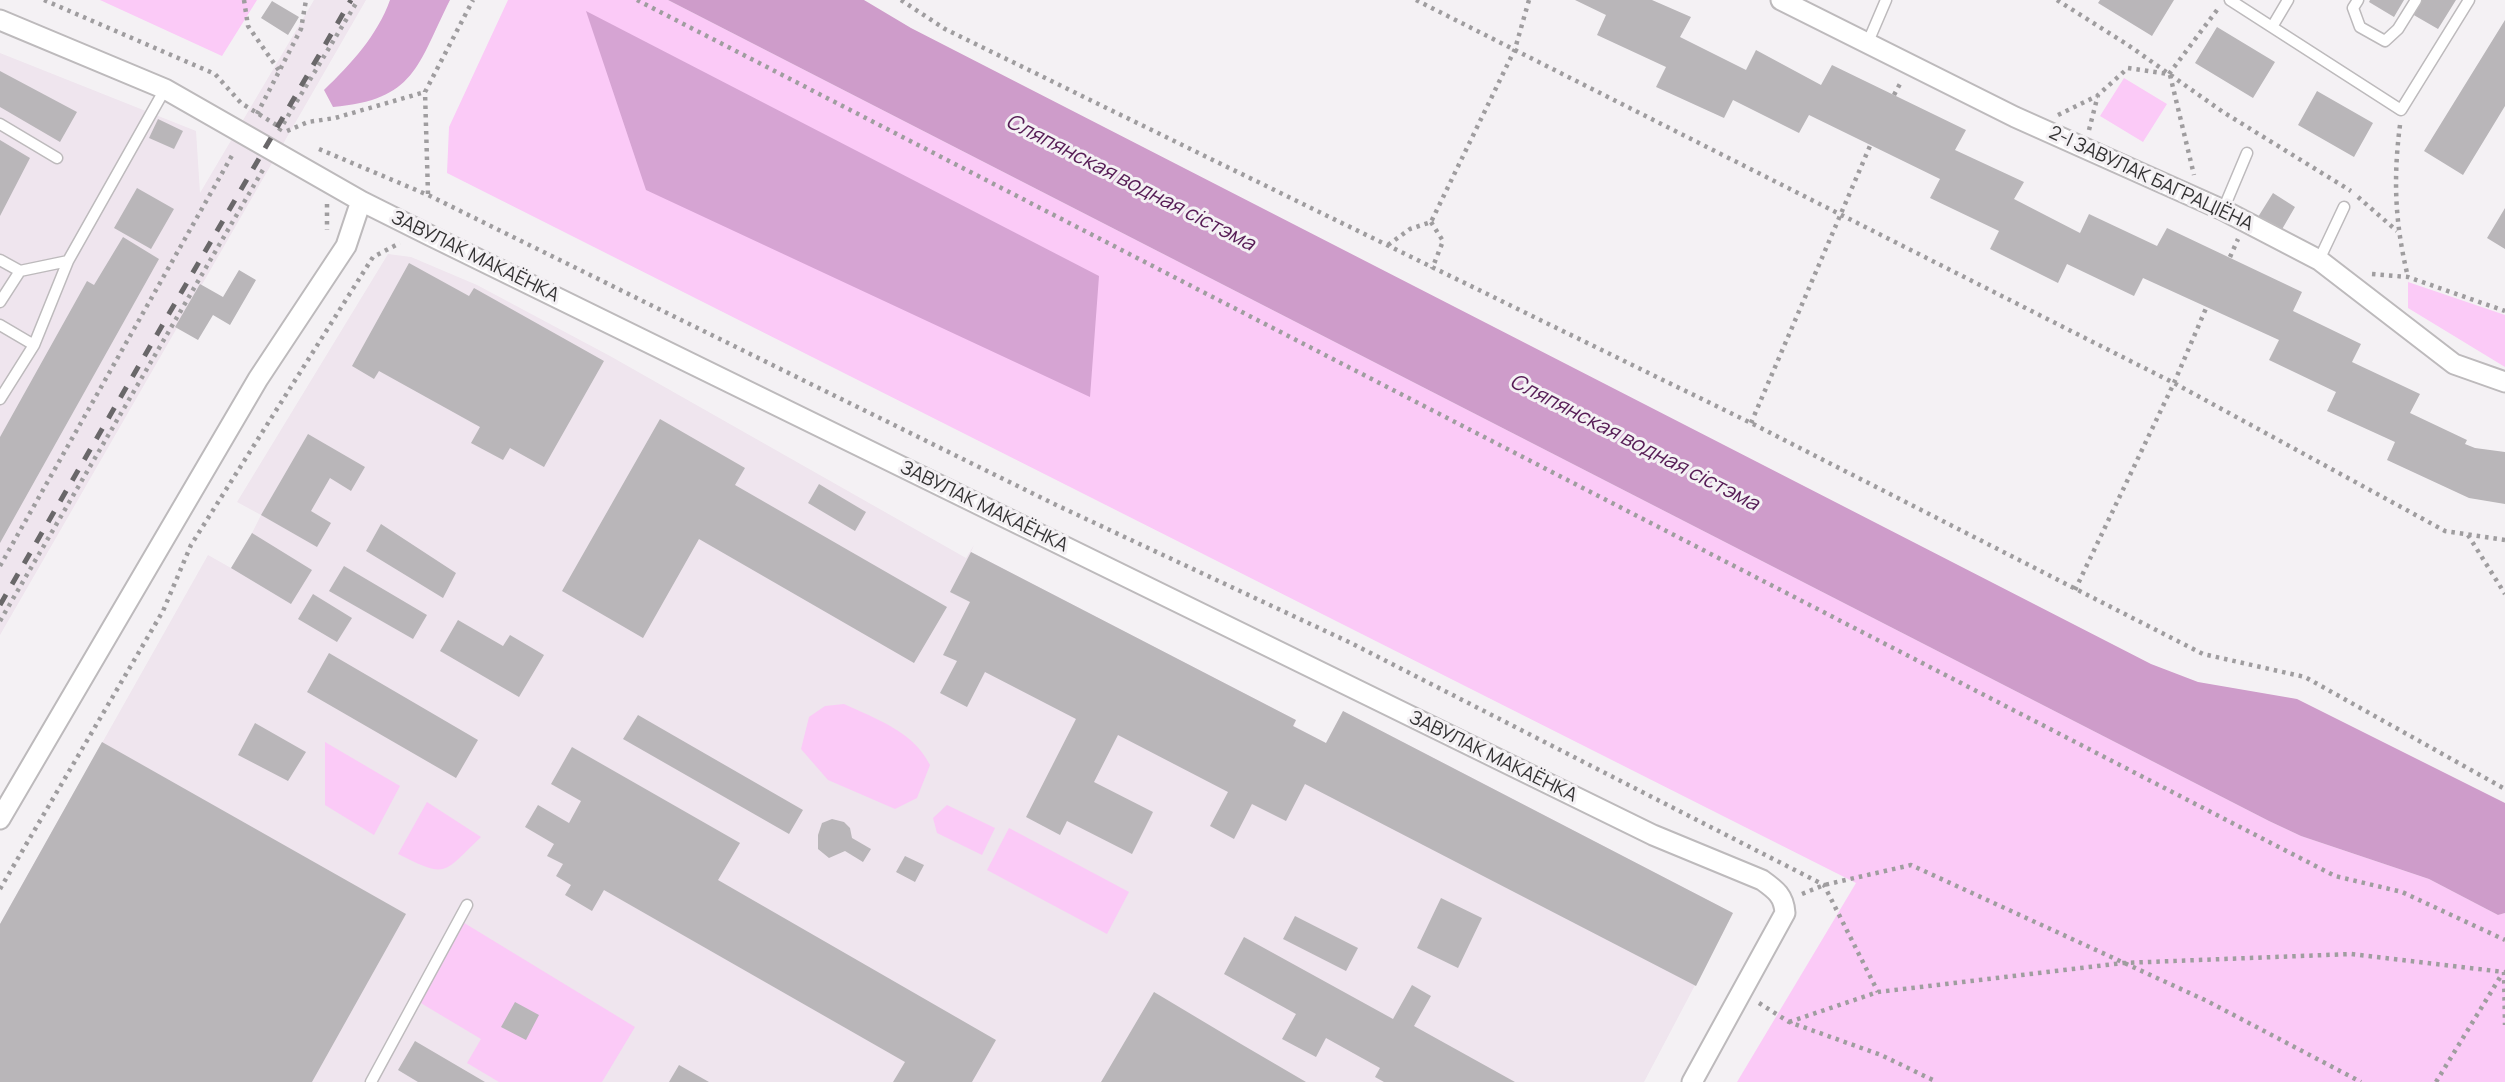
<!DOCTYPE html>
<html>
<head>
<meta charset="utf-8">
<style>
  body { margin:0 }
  canvas { display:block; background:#f4f1f4 }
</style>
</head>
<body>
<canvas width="2505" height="1082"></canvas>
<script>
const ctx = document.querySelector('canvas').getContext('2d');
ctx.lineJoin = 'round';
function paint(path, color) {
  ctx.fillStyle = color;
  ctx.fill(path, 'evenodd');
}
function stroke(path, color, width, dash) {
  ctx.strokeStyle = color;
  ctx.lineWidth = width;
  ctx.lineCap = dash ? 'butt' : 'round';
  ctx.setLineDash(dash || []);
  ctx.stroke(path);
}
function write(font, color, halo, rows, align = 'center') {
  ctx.font = font + ' Manrope,sans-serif';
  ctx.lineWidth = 6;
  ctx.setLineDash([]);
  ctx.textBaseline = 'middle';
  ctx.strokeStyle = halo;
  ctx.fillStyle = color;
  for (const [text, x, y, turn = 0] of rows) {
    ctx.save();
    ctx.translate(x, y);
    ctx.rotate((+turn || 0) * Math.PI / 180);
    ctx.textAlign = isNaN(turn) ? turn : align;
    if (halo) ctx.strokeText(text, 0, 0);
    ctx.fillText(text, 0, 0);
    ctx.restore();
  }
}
paint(new Path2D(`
  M314 0H366L0 635V53L196 131 200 193Z
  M388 254 411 257 477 285 610 356 966 558 974 545 971 552 1296 720 1294 726 1326 743 1343 711 1733 913 1644 1082H0V924L208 555 231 568 252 533 261 515 237 502Z`), '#efe5ee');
paint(new Path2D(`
  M100 0H257L222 56Z
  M508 0H668L2269 821 2301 836 2429 879 2498 915 2505 913V1082H1737L1856 883 447 173 449 127Z
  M2124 78 2167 104 2143 142 2100 116Z
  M2408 282 2505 315V367L2408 308Z
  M844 704C876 719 913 731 930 765L917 798 895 809 828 780 801 749 809 717 825 706Z
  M325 742 400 786 374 835 325 805Z
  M427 802 481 837C442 874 448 879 398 854Z
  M947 805 995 828 982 855 937 833 933 818Z
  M1009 828 1129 892 1107 934 987 870Z
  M461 921 635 1027 602 1082H499L467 1063 481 1039 414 999Z`), '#fbcaf7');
paint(new Path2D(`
  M390 0H450C417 66 415 100 333 107L324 90C351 64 377 36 390 0Z
  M586 11 1099 276 1090 397 646 190Z`), '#d6a4d3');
paint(new Path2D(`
  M668 0H864L911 28 2151 664 2198 682 2297 699 2505 803V913L2498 915 2429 879 2301 836 2269 821Z`), '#ce9cca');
paint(new Path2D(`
  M1575 0H1652L1691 17 1680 37 1746 70 1756 50 1821 85 1832 65 1966 130 1955 150 2024 182 2014 199 2080 233 2089 214 2157 246 2167 228 2302 292 2293 311 2361 344 2352 362 2420 394 2410 413 2467 440 2465 444 2475 448 2505 452V504L2469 498 2387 460 2395 442 2327 411 2336 392 2269 360 2279 340 2143 278 2134 296 2067 264 2058 283 1990 249 1999 231 1930 198 1940 179 1809 115 1799 133 1733 100 1724 118 1656 87 1666 67 1597 35 1606 15Z
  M2100 0H2174L2152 36 2098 3Z
  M2370 0H2404L2394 17 2369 2Z
  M2421 0H2456L2438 29 2412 14Z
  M272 1 299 17 288 35 261 18Z
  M2505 20V106L2463 175 2424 151Z
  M2217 27 2275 62 2253 98 2195 63Z
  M0 71 77 112 60 142 0 107Z
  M2317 91 2373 123 2354 157 2298 125Z
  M158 119 183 131 174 149 149 138Z
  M0 140 30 158 0 216Z
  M137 188 174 209 151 249 114 228Z
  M2273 193 2295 207 2281 231 2258 217Z
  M2505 208V249L2487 238Z
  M123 237 159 259 0 543V437L87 281 94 285Z
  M409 263 469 296 474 288 604 361 544 467 510 448 503 460 471 443 480 427 379 371 374 379 352 366Z
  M239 270 256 280 230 325 213 315 198 340 175 327 200 284 223 297Z
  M660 419 745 468 735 485 947 607 914 663 699 539 643 638 562 591Z
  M308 434 365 467 351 491 330 478 311 511 331 523 317 547 261 515Z
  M819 484 866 512 855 531 808 503Z
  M381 524 456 573 443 598 366 551Z
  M252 533 312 570 291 604 231 568Z
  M971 552 1296 720 1293 726 1326 743 1343 711 1733 913 1696 986 1305 784 1286 821 1252 804 1234 839 1210 826 1228 792 1118 735 1094 782 1153 812 1132 854 1067 821 1060 835 1026 817 1076 719 985 672 967 707 940 693 957 661 943 655 970 602 950 592Z
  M344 566 427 615 413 639 329 591Z
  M313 594 352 618 337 642 298 619Z
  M458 620 503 646 510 635 544 655 519 697 440 651Z
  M329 653 478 740 456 778 307 692Z
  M638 715 803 810 789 834 623 739Z
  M255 723 306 752 288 781 238 755Z
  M102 742 406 914 312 1082H0V924Z
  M572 747 740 843 718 880 996 1040 972 1082H893L905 1062 604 890 592 911 565 895 571 885 556 876 563 864 547 856 554 844 525 827 538 805 569 823 581 801 551 784Z
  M832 819 844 822 850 828 852 838 871 849 863 862 845 851 829 858 818 849V835L822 823Z
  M905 856 924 865 915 882 896 872Z
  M1441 898 1482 918 1458 968 1417 948Z
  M1295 916 1358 948 1346 971 1283 939Z
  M1244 937 1393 1019 1412 985 1431 996 1414 1026 1515 1082H1384L1375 1077 1380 1068 1326 1038 1316 1057 1282 1039 1296 1014 1224 974Z
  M1154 992 1241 1044 1306 1082H1101Z
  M515 1002 539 1015 526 1040 501 1027Z
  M415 1041 485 1082H418L398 1070Z
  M679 1065 709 1082H669Z`), '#b9b6b9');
const lane = new Path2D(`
  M2230 0 2401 110 2469 0
  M2358 0 2353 8 2360 27 2385 41 2398 29 2416 0
  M2272 27 2288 0
  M1868 42 1886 0
  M0 124 57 158
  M2223 210 2247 153
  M0 260 20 271
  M2319 260 2344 207
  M0 302 20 271 68 261 165 89
  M0 325 34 345 0 399
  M34 345 68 261
  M371 1082 467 905`);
const street = new Path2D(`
  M1781 0 2015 117 2223 210 2319 260 2454 364 2505 382
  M0 20 165 89 361 201 429 235 1653 835 1762 880C1776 890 1784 896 1785 913L1692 1082
  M0 819 258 379 346 246 361 201`);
stroke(lane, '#bdbabc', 13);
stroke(street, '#bdbabc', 23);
stroke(new Path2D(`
  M44 0 215 74 241 103 278 126
  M244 0 248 26 280 72
  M637 0 2335 876 2402 892 2505 940
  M901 0 945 29 1751 423 2203 654 2305 677 2505 789
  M1416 0 2174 383 2445 531 2505 540
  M2057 0 2128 45 2223 112 2351 191
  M2169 74 2217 10
  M2170 75 2194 175
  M1894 95 1901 82
  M257 114 301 29 306 0
  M2058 115 2097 96
  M2400 125C2393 179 2395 224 2408 277
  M2089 130 2098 95 2128 68 2169 74
  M279 131 358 0
  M287 131 308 122 335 118 425 92
  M319 149 428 195 1052 503 1351 643 1824 885 1878 992
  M428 194 425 92 473 0
  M2358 197 2397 231
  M327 204V230
  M1431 222 1443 241 1432 269
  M1388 245 1410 229 1431 222 1515 49 1529 0
  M2230 257 2238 239
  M2372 274 2408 277 2505 311
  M1751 423 1870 146
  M2468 535 2505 594
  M0 566 234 152
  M2075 590 2174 383 2207 306
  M0 621 264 168
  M0 889 163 611 191 545 373 257 400 243
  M1802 894 1824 885 1911 865 2207 1001 2361 1082
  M1759 1003 1789 1022 1881 1055 1937 1082
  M1789 1022 1878 992 2123 963 2351 954 2504 972 2505 1025
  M2436 1082 2502 974`), '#9f9d9f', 4.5, [3.5, 5]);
stroke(lane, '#fff', 10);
stroke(street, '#fff', 19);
stroke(new Path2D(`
  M0 605 351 0`), '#696769', 5, [12, 12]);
write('19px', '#333233', '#f4f1f4', [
  ["2-І ЗАВУЛАК БАГРАЦІЁНА",2151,179,25],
  ["ЗАВУЛАК МАКАЁНКА",475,257,26],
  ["ЗАВУЛАК МАКАЁНКА",984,507,26],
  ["ЗАВУЛАК МАКАЁНКА",1493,757,26]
]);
write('italic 21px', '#561c55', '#f4f1f4', [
  ["Сляпянская водная сістэма",1130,183,27],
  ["Сляпянская водная сістэма",1634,443,27]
]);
</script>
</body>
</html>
